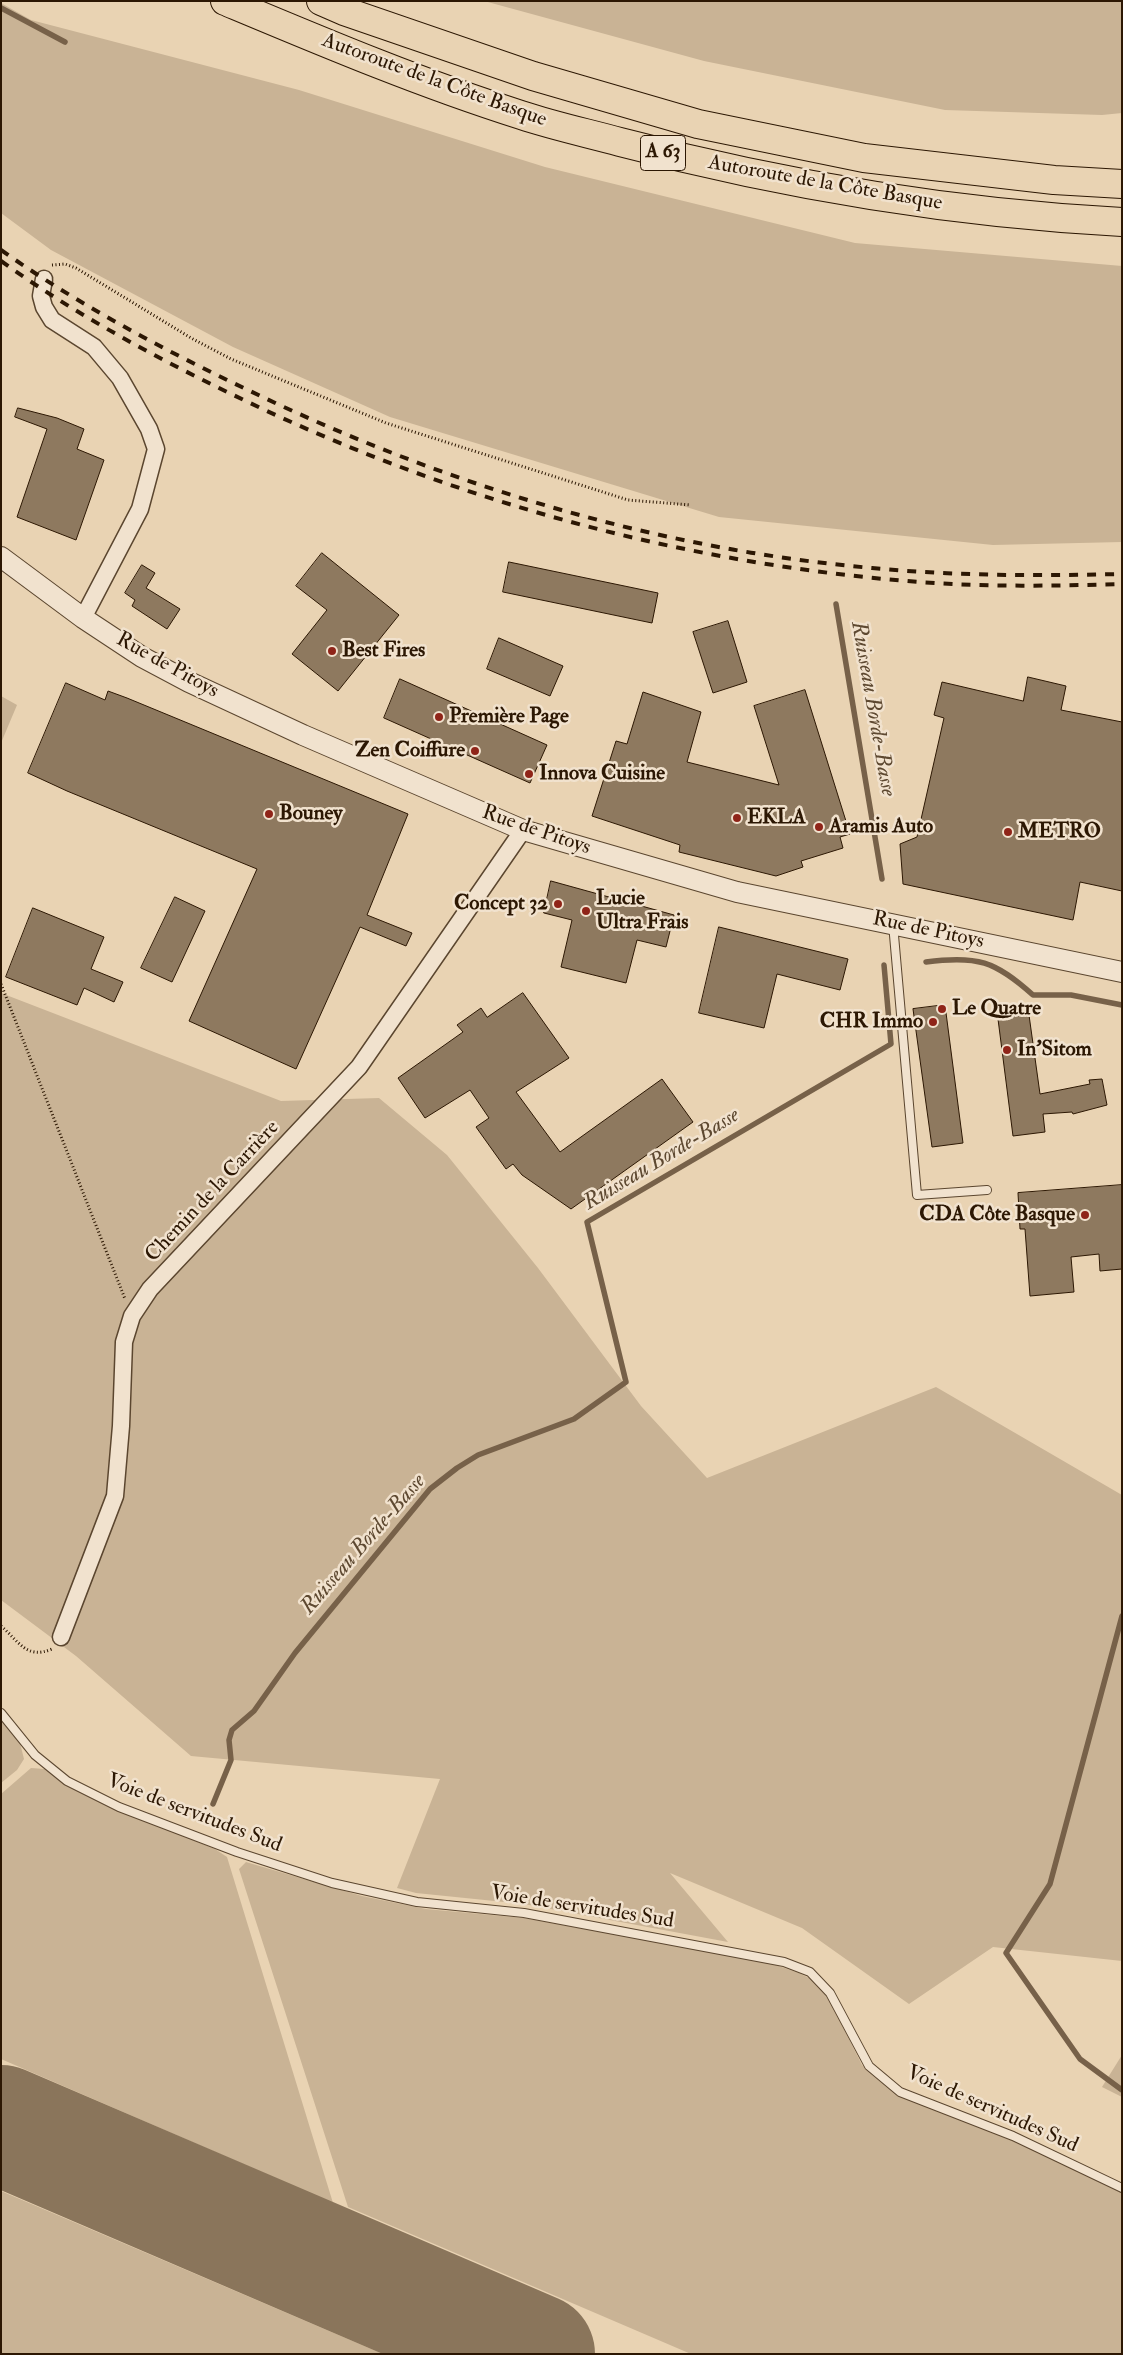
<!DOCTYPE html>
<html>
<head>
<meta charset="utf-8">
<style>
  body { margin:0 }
  #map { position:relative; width:1123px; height:2355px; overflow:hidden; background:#e9d3b3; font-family:"IM FELL Double Pica",serif }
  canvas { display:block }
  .frame { position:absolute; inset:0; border:2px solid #2c1703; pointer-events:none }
</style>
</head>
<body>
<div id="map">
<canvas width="1123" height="2355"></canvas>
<div class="frame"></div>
</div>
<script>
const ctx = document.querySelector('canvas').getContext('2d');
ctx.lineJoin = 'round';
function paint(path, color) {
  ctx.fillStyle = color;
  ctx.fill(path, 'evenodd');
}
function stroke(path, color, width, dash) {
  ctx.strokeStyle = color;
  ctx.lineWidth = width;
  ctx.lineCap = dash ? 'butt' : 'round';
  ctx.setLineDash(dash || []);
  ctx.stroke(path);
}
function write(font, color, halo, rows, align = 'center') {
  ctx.font = font + ' "IM FELL Double Pica",serif';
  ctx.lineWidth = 5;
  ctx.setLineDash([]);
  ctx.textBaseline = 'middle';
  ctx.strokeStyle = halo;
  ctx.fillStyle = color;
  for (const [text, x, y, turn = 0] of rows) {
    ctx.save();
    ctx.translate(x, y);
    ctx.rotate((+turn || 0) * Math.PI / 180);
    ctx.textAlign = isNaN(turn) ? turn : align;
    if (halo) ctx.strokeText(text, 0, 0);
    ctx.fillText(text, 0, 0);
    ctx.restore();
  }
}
paint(new Path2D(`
  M484 1H1122V113L1102 115 945 110 704 61Z
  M1 3 31 20 299 90 545 167 855 243 1122 266V542L993 545 719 517 390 417 233 347 51 250 1 213Z
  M1 696 17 705 1 743Z
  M1 993 281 1101 379 1098 447 1155 538 1268 641 1406 707 1478 936 1387 1122 1495V1961L993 1947 909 2004 802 1928 670 1873 728 1942 524 1904 416 1893 397 1888 440 1779 191 1756 76 1656 1 1600Z
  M1 1717 20 1743 24 1759 17 1770 1 1783Z
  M31 1768 45 1769 72 1788 116 1809 215 1849 227 1857 333 2203 1 2059V1794Z
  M246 1862 362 1896 426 1909 524 1918 770 1963 799 1973 815 1981 828 1997 862 2065 900 2096 1008 2137 1122 2193V2354H691L348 2207 239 1869Z
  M1122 2055V2097L1102 2087Z
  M1 2191 383 2354H1Z`), '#c9b395');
stroke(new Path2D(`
  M1 8 65 42
  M836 604 882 879
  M926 962C977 955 995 961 1033 995H1071L1122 1005
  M1122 1616 1050 1884 1006 1953 1080 2059 1122 2090
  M213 1804 231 1760 229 1740 232 1730 254 1711 295 1653 430 1489 457 1468 478 1455 574 1419 626 1382 587 1222 891 1044 884 965`), '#776149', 5.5);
stroke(new Path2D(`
  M1 2125 535 2354`), '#8a755b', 120);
const building = new Path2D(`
  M18 408 57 418 84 429 77 449 104 460 76 540 17 517 47 429 15 417Z
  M322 553 399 615 338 691 292 654 327 610 296 586Z
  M509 562 658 593 652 623 503 592Z
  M142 565 155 573 146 588 180 609 167 629 132 606 135 600 125 593Z
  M728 621 747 682 713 693 693 632Z
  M499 638 563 666 550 696 487 669Z
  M1028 677 1066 686 1061 710 1122 722V891L1080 882 1073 920 903 884 900 844 917 837 944 718 934 715 942 682 1023 701Z
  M400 679 547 745 530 783 384 718Z
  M66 683 105 700 108 691 127 698 408 814 367 915 412 933 406 946 360 927 296 1069 189 1021 257 869 67 791 28 773Z
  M805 690 850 834 840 837 843 848 801 861 803 867 776 876 679 852 680 845 592 816 616 741 627 744 643 692 701 712 687 762 779 785 754 706Z
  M551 881 674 915 666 947 637 940 626 983 561 967 572 920 544 913Z
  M175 897 205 911 172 982 141 968Z
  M33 908 104 937 91 969 123 982 114 1002 84 988 77 1005 6 977Z
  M719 927 848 959 840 990 777 974 764 1028 699 1013Z
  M523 993 569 1058 516 1092 560 1152 662 1079 693 1122 571 1209 522 1175 513 1164 506 1169 476 1127 489 1118 470 1090 425 1118 398 1078 463 1032 457 1025 481 1008 487 1017Z
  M945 1005 963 1143 932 1147 913 1009Z
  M1029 1015 1040 1094 1090 1084 1089 1080 1102 1079 1107 1105 1073 1114 1072 1112 1043 1114 1045 1132 1013 1136 998 1019Z
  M1122 1185V1269L1100 1271 1099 1254 1071 1257 1074 1292 1030 1296 1025 1229H1020L1018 1193Z`);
paint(building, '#8e795f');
stroke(building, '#2c1703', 1);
const service = new Path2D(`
  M893 924 917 1195 987 1190
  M1 1713 35 1755 67 1781 119 1807 237 1852 332 1883 417 1902 524 1913 784 1962 810 1972 830 1993 869 2066 900 2092 1013 2136 1122 2188`);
const minor = new Path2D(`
  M44 279 41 296 44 307 52 320 94 347 120 378 149 429 156 449 140 509 83 618
  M61 1637 115 1496 121 1426 124 1342 132 1316 150 1289 359 1067 523 830`);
const tertiary = new Path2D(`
  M1 557 83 618 142 657 189 682 303 735 523 830 737 892 1122 972`);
const motorway = new Path2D(`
  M225 1C323 42 420 83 521 115 554 126 587 133 620 142 784 185 952 213 1122 222
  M321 1 344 11 533 76 698 124 864 158 1054 180 1122 184`);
stroke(service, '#5b462f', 10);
stroke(minor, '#5b462f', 19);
stroke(tertiary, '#5b462f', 22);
stroke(motorway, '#2c1703', 30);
stroke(new Path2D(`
  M52 265 65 264 76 268 191 338 231 359 386 423 628 500 691 505
  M1 984 125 1299
  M1 1626C19 1641 26 1660 52 1649`), '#2c1703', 3, [1, 2.5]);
stroke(service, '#f1e2ce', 8);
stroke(minor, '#f1e2ce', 16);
stroke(tertiary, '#f1e2ce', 20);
stroke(motorway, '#e9d3b3', 28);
stroke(new Path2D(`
  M1 250C79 305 164 350 250 391 445 485 656 549 872 568 955 576 1038 576 1122 574
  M1 261C79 317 164 362 250 403 460 503 686 564 919 582 987 587 1054 586 1122 584`), '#2c1703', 4, [9, 9]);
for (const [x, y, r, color] of [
  [332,651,5,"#8f2418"],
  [439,717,5,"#8f2418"],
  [475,751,5,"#8f2418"],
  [529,774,5,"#8f2418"],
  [269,814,5,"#8f2418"],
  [737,818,5,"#8f2418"],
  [819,827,5,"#8f2418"],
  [1008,832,5,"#8f2418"],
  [558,904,5,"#8f2418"],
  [586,911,5,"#8f2418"],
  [942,1009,5,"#8f2418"],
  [933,1022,5,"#8f2418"],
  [1007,1050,5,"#8f2418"],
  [1085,1215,5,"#8f2418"]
]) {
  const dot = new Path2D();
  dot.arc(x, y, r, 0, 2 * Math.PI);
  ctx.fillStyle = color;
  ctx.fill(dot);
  stroke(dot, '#f1e2ce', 2);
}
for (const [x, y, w] of [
  [663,153,45]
]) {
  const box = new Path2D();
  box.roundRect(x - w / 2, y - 17.5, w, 35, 4);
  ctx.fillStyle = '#f1e2ce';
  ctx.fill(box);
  stroke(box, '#2c1703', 1);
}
write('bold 20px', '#2c1703', null, [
  ["A 63",663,153]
]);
write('21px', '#2c1703', '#f1e2ce', [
  ["Autoroute de la Côte Basque",434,81,20],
  ["Autoroute de la Côte Basque",825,184,10],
  ["Rue de Pitoys",167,666,29],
  ["Rue de Pitoys",536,831,19],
  ["Rue de Pitoys",928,931,12],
  ["Chemin de la Carrière",213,1192,-47],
  ["Voie de servitudes Sud",194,1814,21],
  ["Voie de servitudes Sud",582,1908,9],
  ["Voie de servitudes Sud",992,2110,24]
]);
write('bold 21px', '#2c1703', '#f1e2ce', [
  ["Best Fires",342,651],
  ["Première Page",449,717],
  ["Zen Coiffure",465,751,"right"],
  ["Innova Cuisine",539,774],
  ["Bouney",279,814],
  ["EKLA",747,818],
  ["Aramis Auto",829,827],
  ["METRO",1018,832],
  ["Lucie",596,899],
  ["Ultra Frais",596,923],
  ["Concept 32",548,904,"right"],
  ["Le Quatre",952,1009],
  ["CHR Immo",923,1022,"right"],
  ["In'Sitom",1017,1050],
  ["CDA Côte Basque",1075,1215,"right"]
], 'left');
write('italic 22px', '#5e4931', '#f1e2ce', [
  ["Ruisseau Borde-Basse",872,709,80],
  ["Ruisseau Borde-Basse",662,1160,-31],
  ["Ruisseau Borde-Basse",364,1545,-49]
]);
</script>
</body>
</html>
